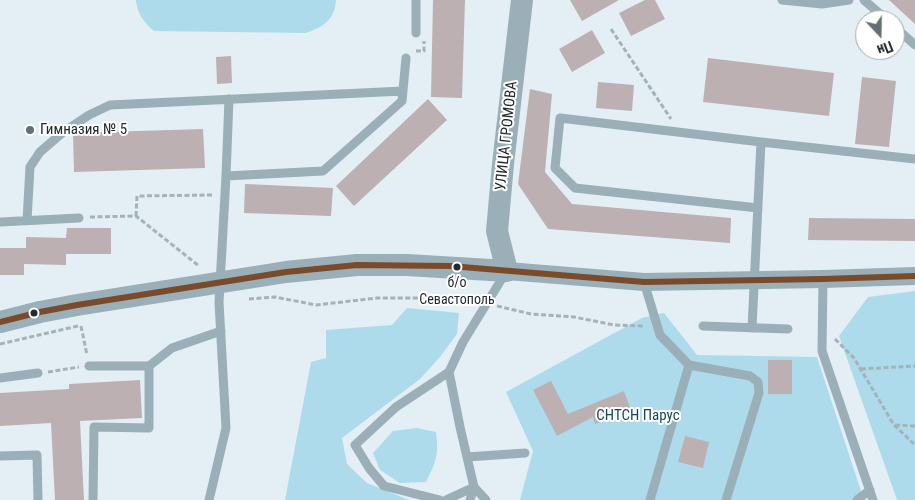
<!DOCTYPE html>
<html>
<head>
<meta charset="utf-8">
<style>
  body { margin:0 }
  #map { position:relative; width:915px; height:500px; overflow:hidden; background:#e3eff4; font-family:"Roboto Condensed",sans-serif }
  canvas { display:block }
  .north { position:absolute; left:855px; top:10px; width:50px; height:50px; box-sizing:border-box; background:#fff; border:1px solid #a7aaab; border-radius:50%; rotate:159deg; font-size:14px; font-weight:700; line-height:20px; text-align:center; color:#222a2d }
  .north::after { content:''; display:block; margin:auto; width:18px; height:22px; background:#666f73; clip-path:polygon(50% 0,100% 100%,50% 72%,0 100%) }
</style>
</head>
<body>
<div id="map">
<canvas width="915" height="500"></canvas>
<div class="north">Пн</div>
</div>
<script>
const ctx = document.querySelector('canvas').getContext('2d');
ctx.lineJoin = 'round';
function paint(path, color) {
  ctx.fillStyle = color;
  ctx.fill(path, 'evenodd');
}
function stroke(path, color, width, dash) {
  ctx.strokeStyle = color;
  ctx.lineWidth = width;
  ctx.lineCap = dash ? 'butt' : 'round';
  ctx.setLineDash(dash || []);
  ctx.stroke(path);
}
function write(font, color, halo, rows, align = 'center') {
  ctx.font = font + ' "Roboto Condensed",sans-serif';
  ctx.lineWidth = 4;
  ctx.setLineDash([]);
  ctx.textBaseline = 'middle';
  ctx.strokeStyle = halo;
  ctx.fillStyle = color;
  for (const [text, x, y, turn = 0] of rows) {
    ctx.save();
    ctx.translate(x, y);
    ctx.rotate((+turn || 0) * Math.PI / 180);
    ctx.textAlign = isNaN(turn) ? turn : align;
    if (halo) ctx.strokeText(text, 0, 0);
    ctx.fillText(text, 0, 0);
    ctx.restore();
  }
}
paint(new Path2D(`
  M136 0H336C335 20 323 27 306 33L154 31C144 23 137 13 136 0Z
  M915 291V500H897L839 336 868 297Z
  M407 308 459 313 457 334 440 357 420 379 342 438 347 464 367 483 409 500H285L311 362 326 358V330L392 325Z
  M664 313 697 355 817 357 864 500H520L533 451 506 392 642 318Z
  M417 428 436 432C439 455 436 462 426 482L400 483 380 470 373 453 393 431Z`), '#addbeb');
paint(new Path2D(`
  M433 0H465L462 98 431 97Z
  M570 0H619L582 21Z
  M645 0H655L665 19 631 36 619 13Z
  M889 0H915V24Z
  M592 30 605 53 572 72 559 49Z
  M231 56 232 83 217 84 216 57Z
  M708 58 834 73 829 116 703 102Z
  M862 77 896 81 889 147 855 144Z
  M598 82 634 85 632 111 596 108Z
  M530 89 552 94 545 172 572 204 731 218 730 243 548 229 518 184Z
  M428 99 447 120 354 206 336 186Z
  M203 129 205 168 74 172 73 133Z
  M245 184 333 188 331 216 244 213Z
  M809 218 915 219V241L808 240Z
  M67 228H111V254H66V265L24 264V275H0V248H26V237L66 238Z
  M768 360H792V394H768Z
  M140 380 142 418 80 421 84 500H55L51 423 0 426V393L69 389V384Z
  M551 381 568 414 624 391 631 410 595 424 593 417 557 436 533 390Z
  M685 436 709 442 703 468 678 462Z`), '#bcb0b3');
stroke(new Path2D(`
  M611 29 671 119
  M416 51H424V41
  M136 216 137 196 213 195
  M90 217 136 216 199 266
  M249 299 275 297 316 305 377 298H456L474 301
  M497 306 531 314 574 317 614 325 644 326
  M81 326 87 355
  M835 339 854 358 894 425 915 445
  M0 344 78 326
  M861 369 915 366
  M48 372 79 367
  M895 425 915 426`), '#a3b4b9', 3, [5, 2.5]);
stroke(new Path2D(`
  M782 0 822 4 849 0
  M864 0 887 20
  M895 27 915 45
  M416 33V0
  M226 176 323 171 402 101 406 58
  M758 208 575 188 555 168 560 118 761 142
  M27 221 30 167 40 152 62 133 89 115 110 105 403 91
  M0 222 79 218
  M823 279 822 351 873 500
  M644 282 660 335 689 365 650 500
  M703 326 788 329
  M752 328 761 142 915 159
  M689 365 750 376 758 382 759 393 726 500
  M89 366H149L172 348 221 331
  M0 378 38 373
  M0 456 37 455 38 500
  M467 457 525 453
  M93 500 94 427 149 428V366
  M209 500 226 428 219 302 226 176 229 99
  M440 500 384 486 369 468 355 445 396 407 449 372
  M446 500 474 487 486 500
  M470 500 474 487 460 427 449 372 463 342 506 272
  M857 500 870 490`), '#9aafb7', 9);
stroke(new Path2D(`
  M507 271 644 282 823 279 915 276`), '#9aafb7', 18);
stroke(new Path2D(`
  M0 322 40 312 77 305 286 272 357 265H407L507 271 497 231 503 164 522 0`), '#9aafb7', 22);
stroke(new Path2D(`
  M0 322 40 312 77 305 286 272 357 265 450 266 644 282 823 279 915 276`), '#7a4b2a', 6);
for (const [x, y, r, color] of [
  [30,130,5,"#666f73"],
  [457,267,4.5,"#222a2d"],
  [34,313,4.5,"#222a2d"]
]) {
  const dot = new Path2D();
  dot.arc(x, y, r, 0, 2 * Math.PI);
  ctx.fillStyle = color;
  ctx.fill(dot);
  stroke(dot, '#fff', 2);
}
write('14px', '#222a2d', '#fff', [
  ["б/о",457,283],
  ["Севастополь",457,300]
]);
write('15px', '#222a2d', '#fff', [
  ["Гимназия № 5",40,130]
], 'left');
write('15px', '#222a2d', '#fff', [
  ["УЛИЦА ГРОМОВА",507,136,-84]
]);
write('15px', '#154857', '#fff', [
  ["СНТСН Парус",638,416]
]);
</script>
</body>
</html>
